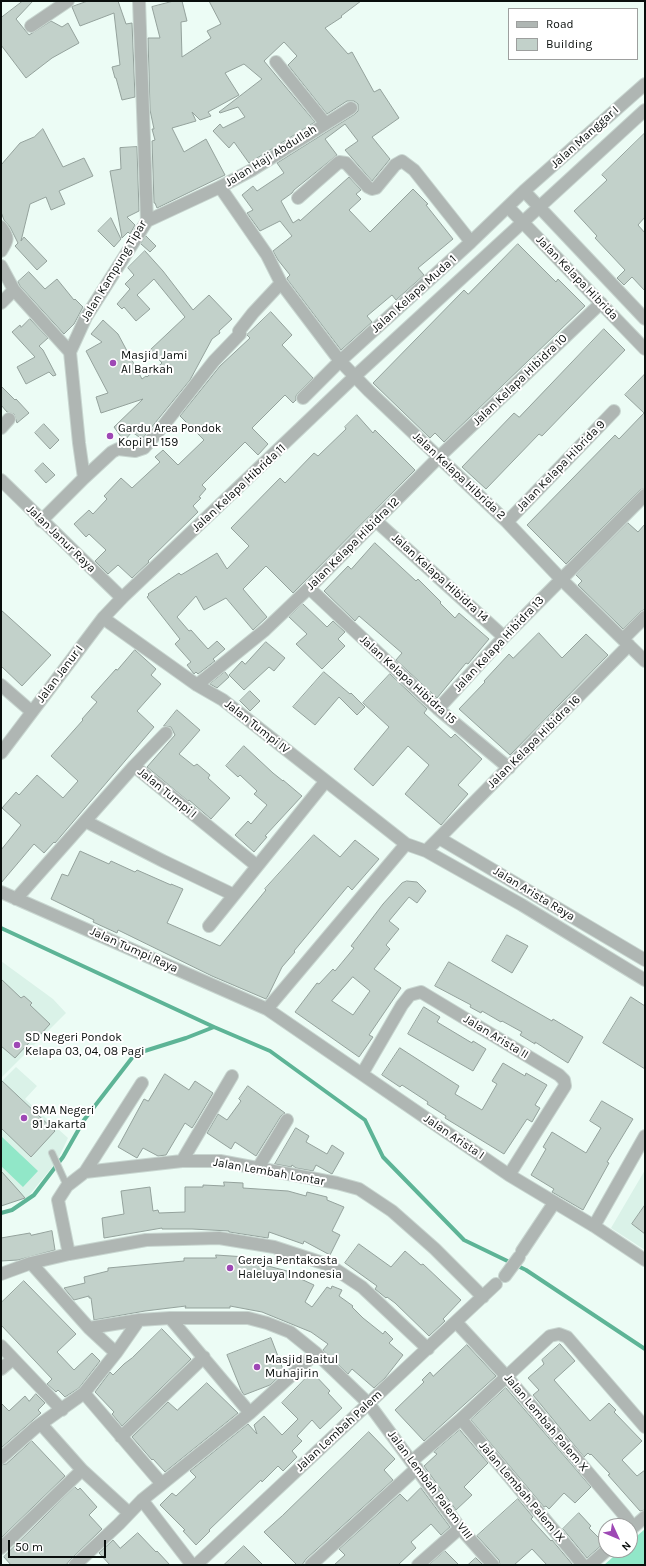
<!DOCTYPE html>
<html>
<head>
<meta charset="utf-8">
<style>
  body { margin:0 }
  #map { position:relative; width:646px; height:1566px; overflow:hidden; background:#ecfcf5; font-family:Karla,sans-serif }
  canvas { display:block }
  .frame { position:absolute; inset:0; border:2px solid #090e0c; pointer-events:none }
  .legend { position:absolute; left:508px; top:8px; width:130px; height:52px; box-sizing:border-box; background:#fff; border:1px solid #9d9f9e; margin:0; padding:5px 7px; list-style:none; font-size:12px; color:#090e0c }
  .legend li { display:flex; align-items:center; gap:8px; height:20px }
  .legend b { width:20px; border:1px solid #9d9f9e }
  .north { position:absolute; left:598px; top:1518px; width:40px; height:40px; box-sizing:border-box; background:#fff; border:1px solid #9d9f9e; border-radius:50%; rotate:134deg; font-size:11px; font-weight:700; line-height:16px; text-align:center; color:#090e0c }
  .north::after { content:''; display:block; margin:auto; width:14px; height:18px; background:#9e48b5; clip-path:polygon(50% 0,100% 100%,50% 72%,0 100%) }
  .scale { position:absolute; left:8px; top:1540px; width:98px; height:18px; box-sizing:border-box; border:2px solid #090e0c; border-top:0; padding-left:5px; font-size:12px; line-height:14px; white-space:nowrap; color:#090e0c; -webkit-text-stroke:3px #fff; paint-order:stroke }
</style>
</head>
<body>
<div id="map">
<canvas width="646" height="1566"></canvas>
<div class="frame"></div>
<ul class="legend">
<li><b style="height:5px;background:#afb6b3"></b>Road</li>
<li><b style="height:11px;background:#c2d1ca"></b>Building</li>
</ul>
<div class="north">N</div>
<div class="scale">50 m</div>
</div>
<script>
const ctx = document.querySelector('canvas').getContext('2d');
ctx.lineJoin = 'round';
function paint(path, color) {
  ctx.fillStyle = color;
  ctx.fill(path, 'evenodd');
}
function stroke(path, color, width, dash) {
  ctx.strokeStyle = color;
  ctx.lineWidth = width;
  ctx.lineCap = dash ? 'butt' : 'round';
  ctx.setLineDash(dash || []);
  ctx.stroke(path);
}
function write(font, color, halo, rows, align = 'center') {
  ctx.font = font + ' Karla,sans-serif';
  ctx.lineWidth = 4;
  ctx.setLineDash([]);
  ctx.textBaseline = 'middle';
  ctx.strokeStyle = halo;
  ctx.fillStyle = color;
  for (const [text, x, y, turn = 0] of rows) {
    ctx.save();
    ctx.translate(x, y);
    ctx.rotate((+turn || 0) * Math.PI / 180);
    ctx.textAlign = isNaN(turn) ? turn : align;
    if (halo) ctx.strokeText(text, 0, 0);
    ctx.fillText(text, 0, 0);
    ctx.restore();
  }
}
paint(new Path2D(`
  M1 961 53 999 66 1013 1 1078Z
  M16 1067 37 1086 25 1099 68 1138 57 1161 27 1198 1 1207V1082Z
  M645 1170V1250L611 1228Z`), '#daf2e8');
paint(new Path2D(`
  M2 1137 38 1171 23 1187 1 1166V1139Z
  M645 1529V1565H604L621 1550H630V1542Z`), '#91e7c8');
stroke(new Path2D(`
  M1 928 214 1027
  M1 1213 12 1210 34 1195 63 1157 84 1120 135 1054 186 1038 214 1027 270 1051 365 1120 383 1157 464 1240 526 1270 645 1349`), '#5db496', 4);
const building = new Path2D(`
  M23 1H33L16 19 29 35 51 21 62 27 68 23 79 43 52 58 26 78 1 45V18Z
  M88 1H118L126 24 132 23 135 97 122 100 116 78H115L112 67 120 65 114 13 80 26 72 7Z
  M174 1H182L187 21 181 22 182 57 211 38 207 31 221 24 209 1H361L341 16 342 17 325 28 348 54 352 52 374 92 380 89 399 118 372 137 390 159 372 181 345 150 358 141 345 124 325 139 337 155 294 190 292 193 281 201 293 223 299 219 300 221 349 177 361 190 356 194 361 199 349 210 370 232 413 189 428 204 426 205 453 239 418 268 424 275 396 300 392 295 367 316 372 322 341 350 287 279V278L290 275 278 260 273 251 292 236 280 221 260 231 247 213 253 210 242 195 253 186 257 191 284 173 277 163 355 114 358 111V104L354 101H347L327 114 288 65 297 56 284 42 264 61 315 122 249 163 234 142 229 148 213 131 220 124 223 128 245 117 238 107 220 113 219 112 262 79 244 64 225 73 239 95 208 112 211 116 200 120 192 112 196 121 172 128 184 152 206 139 225 175 157 208 155 203H154L152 141 155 140 152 129H154L150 110 148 38H160L152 7Z
  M43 129 63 167 84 158 93 176 59 191 65 204 51 210 46 197 30 204 21 241 24 237 47 261 37 270 15 246 18 243 10 227 4 220 1 212V165L20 143 34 137Z
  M645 133V217L638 225 645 233V291L632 277 624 285 617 278 625 270 595 238 597 236 574 211 607 180 602 175Z
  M137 147 139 211 127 217 135 225 130 234 128 232 122 238 110 171 121 169 120 148Z
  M111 218 121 239 114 247 98 231Z
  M146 236 156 246 150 252 141 244Z
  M518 244 556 282 558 279 585 306 444 442 435 433 430 438 373 383 464 290 468 294Z
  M145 251 163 271 193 310 209 295 232 319 219 331 220 333 212 339 190 380 142 439 132 432 124 441 114 427 143 399 101 413 96 397 108 393 86 351 102 342 91 334 103 320 118 334 142 379 146 376 147 377 162 363 150 350 185 317 154 279 137 295 150 309 136 321 124 307 122 309 117 304 130 289 125 284 134 275 128 268Z
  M29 272 45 289 57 279 74 300 75 299 83 307 74 324 64 334 20 286 18 282Z
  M271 312 292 335 282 345 313 378 298 393 296 396V400L293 403 285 395 252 428 268 444 258 455 245 442 202 485 206 489 199 497 201 498 193 506 198 512 148 561 149 562 132 578 118 565 108 574 95 561 106 550 89 534 86 537 74 524 89 510 93 514 107 499 104 496 121 478 132 488 160 462 155 457 163 450 178 465 204 440 180 416 220 366 250 338 247 335Z
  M30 319 48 338 39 346 43 350 56 375 53 376 49 372 26 384 17 367 35 357 12 332 20 325 21 327Z
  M604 329 625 350 542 436 539 434 486 489 462 467 514 413 519 417Z
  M645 374V488L640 490 566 564 527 525 615 435 619 439 644 413 625 395Z
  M1 386 15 400 16 399 29 413 17 423 14 414 7 412 1 405Z
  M357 415 373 433 375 430 415 470 293 593 266 566 243 589 267 617 253 630 226 598 204 610 196 596 177 617 189 631 191 630 208 649 217 641 225 649 213 659 215 661 198 674 196 672 194 674 187 665 191 662 175 644 180 639 147 597 149 595 148 594 179 573 181 575 217 553 227 569 249 546 231 528 280 478 285 483 314 453 318 456 346 429 345 427Z
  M44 424 59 440 50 449 35 433Z
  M43 463 55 475 46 483 35 471Z
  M628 523 638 532 645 524V609L640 612 623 629 578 585 582 581 576 575Z
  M375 543 416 581 418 579 441 602 440 603 455 618 459 613 489 639 468 664 466 663 437 698 396 660 402 653 359 616 355 621 324 591 348 566 351 569Z
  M303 604 327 627 333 621 345 632 338 639 345 646 322 669 296 644 307 634 289 617Z
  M1 610 51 655 22 686 1 666Z
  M539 633 562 658 586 634 608 655 510 755 459 709 485 682 484 681 509 654 513 658Z
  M266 642 285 658 274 671 269 667 244 690 229 675 242 661 245 664Z
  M135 650 156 669 151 675 161 684 137 711 154 727 55 843 54 842 44 853 34 844 1 883V850L21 825 2 808 16 792 19 795 37 775 63 798 78 781 51 756 83 720 82 719 97 702 91 697 116 669 117 670Z
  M225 672 229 677 217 688 210 684Z
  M324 672 350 694 351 693 365 707 357 715 339 697 315 725 293 707Z
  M390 674 427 709 424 713 451 738 455 734 482 759 458 785 468 794 441 825 405 794 429 765 408 746 373 786 354 769 389 727 363 703Z
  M250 691 260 701 250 711 240 701Z
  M177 710 200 730 179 754 194 766 197 764 210 775 208 778 230 798 211 819 189 800 188 801 147 767 175 735 171 727 164 726Z
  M244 746 273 773 283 781V780L302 796 265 836 267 837 254 852 235 835 248 821 251 824 267 805 254 794 257 791 240 775 238 777 226 766Z
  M314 835 340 857 355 840 379 859 352 890 348 886 294 951 295 952 282 967 269 994 266 999 212 976 118 930 117 933 93 922 94 920 51 899 62 874 68 876 80 851 109 864 111 861 135 872 137 870 171 885V884L183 889 167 923 220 946 266 890 265 889Z
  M407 881 417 882 426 891 417 903 409 897 389 921 399 929 386 945 390 949 374 969 401 988 369 1035 373 1037 359 1057 295 1012 317 983 319 984 333 969 335 971 354 948 351 946 383 904 402 883ZM353 977 370 991 353 1015 332 1001Z
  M507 935 528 946 512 973 492 961Z
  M449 962 552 1021 553 1019 583 1037 568 1063 535 1042V1044L520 1035 522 1032 502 1021 501 1022 482 1011 481 1013 470 1007 471 1005 435 986Z
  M1 979 21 998 24 996 32 1003 30 1005 50 1024 39 1036 37 1034 15 1058 1 1046Z
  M631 997 645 1006V1069L603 1043Z
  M424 1007 440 1017 437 1022 472 1043 473 1041 486 1049 473 1071 408 1034Z
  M400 1048 459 1086 455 1094 482 1110 497 1084 492 1081 503 1063 525 1076 526 1073 547 1085 535 1105 540 1108 532 1122 527 1119 504 1154 445 1118 446 1116 427 1104 428 1102 402 1085 400 1087 382 1075Z
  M165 1074 189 1090 195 1081 213 1093 194 1125 192 1128 185 1123 166 1155 158 1156 143 1148 137 1158 118 1147 144 1099 148 1101Z
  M1 1080 55 1131 31 1157 1 1128Z
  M248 1086 285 1113 281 1116 256 1156 235 1142 231 1149 207 1133 218 1114 227 1120 241 1101 239 1099Z
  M602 1101 633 1119 607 1162 609 1163 583 1210 552 1192 554 1189 531 1175 546 1149 543 1147 552 1132 586 1153 601 1128 590 1121Z
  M296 1128 309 1136 306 1142 327 1154 332 1145 344 1153 332 1174 316 1165 313 1171 296 1168 292 1165 291 1167 275 1164Z
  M1 1171 19 1191 25 1198 1 1206Z
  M224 1182 243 1183V1188L288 1191 306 1196 307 1192 327 1197V1200L344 1207 332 1231 340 1235 330 1255 304 1241 303 1244 269 1232 268 1238 229 1232V1231L192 1229H162V1228L104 1238 102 1218 124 1214 121 1191 150 1187 153 1211 158 1210 159 1213 185 1212V1187H203V1185L224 1186Z
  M645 1205V1234L632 1224Z
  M52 1231 55 1250 18 1260 1 1261V1238L30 1233 31 1235Z
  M359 1244 391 1267 405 1251 421 1265 423 1264 461 1300 443 1319 445 1321 429 1336 395 1303 387 1297 386 1298 375 1289 377 1286 345 1263Z
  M216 1255 246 1257 245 1260 291 1272 290 1274 314 1285 305 1302 312 1307 327 1287 331 1289 332 1286 342 1290 339 1296 353 1306 352 1307 363 1318 383 1334 385 1331 393 1339 389 1343 403 1355 385 1378 374 1388 352 1369 348 1374 323 1350 328 1344 311 1332 262 1312 230 1306V1308H185L186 1306 145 1311 94 1320 91 1298H89V1296L74 1300 64 1288 85 1283 84 1277 108 1271V1268L184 1261V1258H216Z
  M24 1281 76 1334 57 1352 74 1370 92 1353 100 1361 79 1388 65 1397 58 1390 56 1392 47 1384 52 1379 1 1325V1303Z
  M162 1329 191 1359 122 1426 112 1414 114 1412 95 1392 110 1372 113 1375 124 1364 132 1358Z
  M271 1338 284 1372 270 1385 244 1395 241 1390 227 1355Z
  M560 1344 575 1361 554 1380 590 1421 609 1403 616 1410 614 1412 642 1441 622 1460 637 1476 645 1470V1510L640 1511 608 1475 610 1474 591 1454 590 1455 588 1453 584 1457 533 1395 539 1390 528 1378 544 1364 542 1360Z
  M467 1345 496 1376 424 1441 395 1410 424 1382 422 1380 430 1372 433 1376Z
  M312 1372 330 1391 328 1393 342 1408 320 1429 312 1420 297 1436 302 1441 292 1451 297 1457 283 1471 278 1466 262 1482 261 1480 209 1530 210 1531 196 1545 183 1531 185 1530 160 1505 172 1493 176 1496 196 1477 190 1471 248 1424 257 1434 254 1425 264 1416 282 1435 298 1419 282 1403Z
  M207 1383 238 1413 165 1472 153 1459 152 1460 132 1437 168 1402 177 1410Z
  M506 1388 591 1487 575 1503 564 1493 549 1509 546 1506 544 1507 471 1420Z
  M36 1394 45 1403 38 1410 41 1413 1 1448V1403L9 1411 25 1396 29 1401Z
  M460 1430 488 1463 464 1487 472 1495 456 1510 424 1466 437 1454 434 1452Z
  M369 1432 395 1459 384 1470 393 1480 306 1559 302 1565H297L264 1532 282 1516Z
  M32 1441 65 1476 1 1538V1465L6 1464Z
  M75 1487 78 1490 80 1488 97 1507 89 1515 102 1529 70 1560 66 1565H11L4 1557Z
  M421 1488 450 1527 441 1535 431 1524 411 1542 416 1548 398 1565H334L345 1555 339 1549 400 1494 407 1501Z
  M518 1499 533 1517 531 1519 551 1541 552 1540 573 1565H547L532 1549 514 1565H500L499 1560 477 1536Z
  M579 1513 591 1526 589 1528 604 1543 587 1558 563 1529Z
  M138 1533 156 1552 157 1551 170 1565H110L99 1553 113 1540 120 1548Z
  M244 1546 263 1565H224Z
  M445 1551 459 1565H429Z
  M476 1558 483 1565H468Z`);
paint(building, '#c2d1ca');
stroke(building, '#94a29c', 1);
const service = new Path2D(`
  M52 1153 67 1186`);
const minor = new Path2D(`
  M31 26 68 1
  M276 62 325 123
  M220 187 267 255 281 283 340 361 369 391 507 522 561 579 645 661
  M524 191 645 319
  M298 198 339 162 346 163 368 187 372 189 376 188 395 165 402 161 414 170 471 242
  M508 207 645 349
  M147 221 220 187 252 170 351 108
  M1 227C9 238 8 240 1 251
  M1 266 14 290 70 352
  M1 303 14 290
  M303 398 340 361 471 242 524 191 645 84
  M1 428 9 419
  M84 478 112 452 118 449 135 451 144 448 163 426 214 361 240 334 239 331 253 313 281 283
  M1 480 122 598
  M375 520 504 637
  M41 521 84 478 79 443 70 352 86 317 147 221 139 1
  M507 522 614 411
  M309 588 438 709 509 768
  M103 618 197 685 223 700 406 844 426 851 522 905 645 980
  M623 639 645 617
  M1 685 32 712
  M197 685 265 630 309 588 439 457 601 303
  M438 709 504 637 645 495
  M1 753 103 618 122 598 354 377 645 110
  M134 766 166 733
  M85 821 163 861 234 895 325 782
  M439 838 629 645
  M426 851 439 838 645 960
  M1 892 267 1009 509 1175 594 1226 645 1260
  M16 899 134 766 257 866
  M209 926 234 895
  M267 1009 406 844
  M362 1074 402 1005 410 995 421 992 559 1075 564 1080 565 1086 509 1175
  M182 1161 232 1076
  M258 1168 287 1120
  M85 1172 142 1083
  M594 1226 645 1136
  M522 1251 554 1203
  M69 1254 58 1200 67 1186 85 1172 182 1161H220L337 1183 359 1189 392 1211 435 1249 483 1297
  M31 1263 89 1328 116 1353
  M1 1274 31 1263 69 1254 146 1240 219 1238 274 1247 329 1265 362 1287 428 1349
  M505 1276 519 1257
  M170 1318 250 1413
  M456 1322 507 1377 625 1516 633 1527
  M89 1328 139 1320 170 1318H248L267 1323 290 1332 316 1353 369 1404 460 1528 493 1565
  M1 1346 62 1410
  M1 1369 13 1359
  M84 1393 162 1484
  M461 1419 583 1565
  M41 1424 82 1470 129 1513
  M121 1437 204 1357
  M1 1458 35 1428 84 1393 116 1353 139 1320
  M412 1461 461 1419 550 1336 559 1334 567 1337 645 1427
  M142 1500 192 1565
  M630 1530 645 1517
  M1 1548 82 1470
  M75 1565 119 1524 142 1500 250 1413 316 1353
  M196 1565 496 1284
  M311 1565 417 1468
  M418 1565 460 1528
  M590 1565 607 1550`);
stroke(service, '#c8d6d0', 8);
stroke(minor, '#c8d6d0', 14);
stroke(service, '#afb6b3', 6);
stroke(minor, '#afb6b3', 12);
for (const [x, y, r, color] of [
  [113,363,4,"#9e48b5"],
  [110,436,4,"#9e48b5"],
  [17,1045,4,"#9e48b5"],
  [24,1118,4,"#9e48b5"],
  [230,1268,4,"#9e48b5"],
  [257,1367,4,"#9e48b5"]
]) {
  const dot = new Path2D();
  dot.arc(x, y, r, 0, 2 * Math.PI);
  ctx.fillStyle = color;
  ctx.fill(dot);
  stroke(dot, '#fff', 1.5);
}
write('12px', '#090e0c', '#fff', [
  ["Jalan Manggar I",585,137,-42],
  ["Jalan Haji Abdullah",271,156,-32],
  ["Jalan Kampung Tipar",114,271,-59],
  ["Jalan Kelapa Hibrida",577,278,46],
  ["Jalan Kelapa Muda 1",414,294,-42],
  ["Jalan Kelapa Hibidra 10",520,380,-44],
  ["Jalan Kelapa Hibrida 9",561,466,-46],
  ["Jalan Kelapa Hibrida 2",459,476,43],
  ["Jalan Kelapa Hibrida 11",239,488,-43],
  ["Jalan Janur Raya",61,539,44],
  ["Jalan Kelapa Hibidra 12",353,544,-45],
  ["Jalan Kelapa Hibidra 14",440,578,42],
  ["Jalan Kelapa Hibidra 13",499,644,-47],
  ["Jalan Janur I",60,674,-53],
  ["Jalan Kelapa Hibidra 15",408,680,42],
  ["Jalan Tumpi IV",257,727,38],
  ["Jalan Kelapa Hibidra 16",534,742,-45],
  ["Jalan Tumpi I",167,793,39],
  ["Jalan Arista Raya",534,894,31],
  ["Jalan Tumpi Raya",134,950,24],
  ["Jalan Arista II",496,1037,31],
  ["Jalan Arista I",454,1137,34],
  ["Jalan Lembah Lontar",269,1172,10],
  ["Jalan Lembah Palem X",546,1423,50],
  ["Jalan Lembah Palem",339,1431,-43],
  ["Jalan Lembah Palem VIII",430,1485,53],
  ["Jalan Lembah Palem IX",522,1492,50]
]);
write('12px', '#090e0c', '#fff', [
  ["Masjid Jami",121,356],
  ["Al Barkah",121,370],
  ["Gardu Area Pondok",118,429],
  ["Kopi PL 159",118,443],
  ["SD Negeri Pondok",25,1038],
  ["Kelapa 03, 04, 08 Pagi",25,1052],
  ["SMA Negeri",32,1111],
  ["91 Jakarta",32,1125],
  ["Gereja Pentakosta",238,1261],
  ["Haleluya Indonesia",238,1275],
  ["Masjid Baitul",265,1360],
  ["Muhajirin",265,1374]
], 'left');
</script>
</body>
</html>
